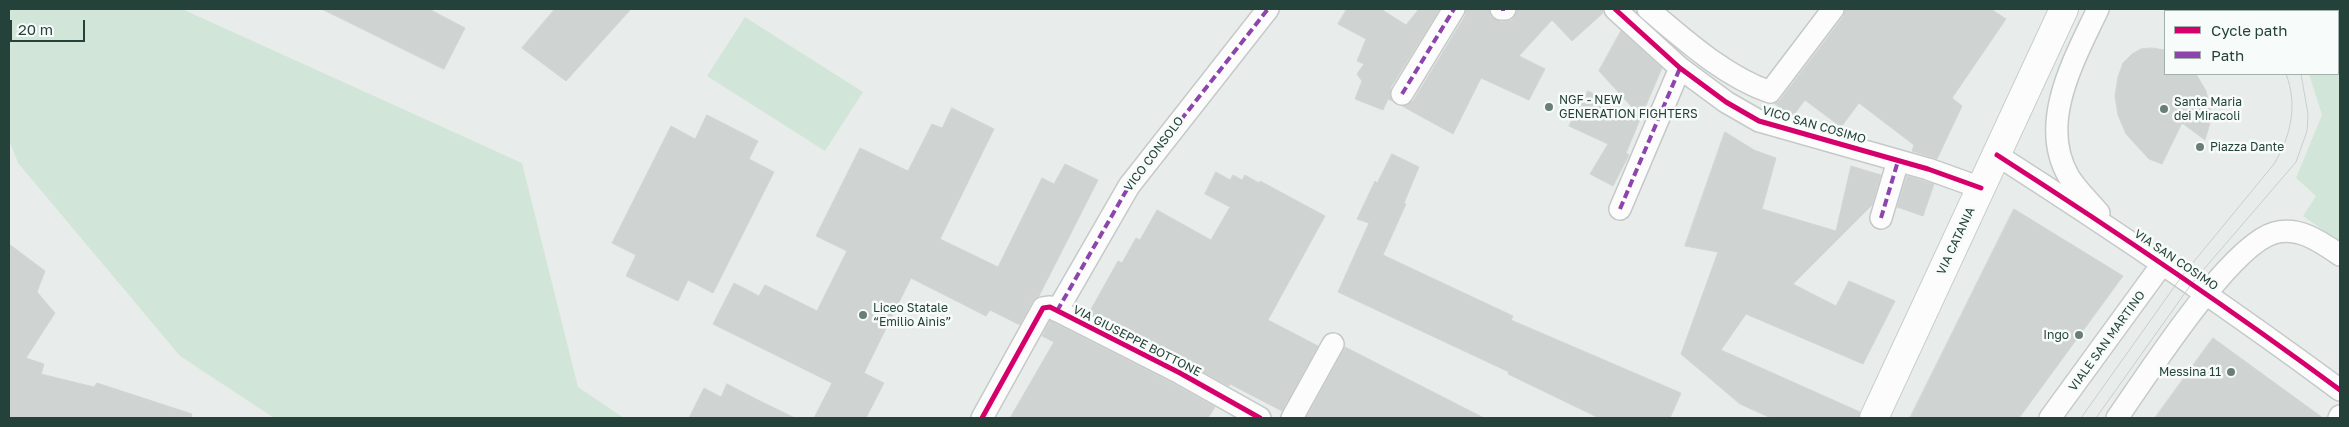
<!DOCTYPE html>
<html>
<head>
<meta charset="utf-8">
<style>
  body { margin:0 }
  #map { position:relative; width:2349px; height:427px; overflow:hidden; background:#e8edeb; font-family:"Golos Text",sans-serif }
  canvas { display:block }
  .frame { position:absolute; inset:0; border:10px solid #24423a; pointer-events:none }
  .legend { position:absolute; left:2164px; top:10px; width:175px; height:65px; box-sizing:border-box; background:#f7fbf9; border:1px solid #a3b1ad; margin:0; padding:6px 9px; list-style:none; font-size:15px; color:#24423a }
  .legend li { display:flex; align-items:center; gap:10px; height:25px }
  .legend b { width:25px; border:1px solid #a3b1ad }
  .scale { position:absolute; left:10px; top:20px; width:75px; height:22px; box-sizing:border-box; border:2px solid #24423a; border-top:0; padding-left:6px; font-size:15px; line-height:18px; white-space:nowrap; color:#24423a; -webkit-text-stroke:4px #f7fbf9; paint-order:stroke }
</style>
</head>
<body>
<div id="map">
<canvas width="2349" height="427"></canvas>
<div class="frame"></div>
<ul class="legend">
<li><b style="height:6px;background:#d6006c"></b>Cycle path</li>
<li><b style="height:6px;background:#8e44ad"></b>Path</li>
</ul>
<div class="scale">20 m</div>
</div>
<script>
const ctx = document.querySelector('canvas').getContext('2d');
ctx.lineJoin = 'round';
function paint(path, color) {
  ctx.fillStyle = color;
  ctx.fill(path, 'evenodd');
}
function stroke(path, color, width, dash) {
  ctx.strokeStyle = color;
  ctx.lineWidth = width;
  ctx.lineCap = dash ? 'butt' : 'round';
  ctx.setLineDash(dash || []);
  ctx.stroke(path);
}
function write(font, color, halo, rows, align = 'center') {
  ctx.font = font + ' "Golos Text",sans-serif';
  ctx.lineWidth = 5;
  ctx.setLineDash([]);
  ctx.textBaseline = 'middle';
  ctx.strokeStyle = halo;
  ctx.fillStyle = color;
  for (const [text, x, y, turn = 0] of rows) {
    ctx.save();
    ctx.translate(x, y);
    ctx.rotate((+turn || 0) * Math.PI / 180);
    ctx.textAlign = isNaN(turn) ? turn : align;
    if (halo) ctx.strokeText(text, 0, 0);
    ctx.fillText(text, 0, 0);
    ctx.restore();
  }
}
paint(new Path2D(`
  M9 9H182L522 163 578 387 624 418H274L180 356 18 163 9 140Z
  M2247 9H2340V242L2303 216 2316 196 2296 178 2322 115 2309 74H2338V11H2251Z
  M745 17 863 92 825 151 707 76Z`), '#d1e6d8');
const building = new Path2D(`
  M322 9H429L465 28 444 69Z
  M555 9H631L566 81 522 48Z
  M1347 9H1381L1406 25 1419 9H1440L1391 87 1390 94 1392 101 1388 99 1383 110 1355 99 1362 81 1357 74 1364 64 1357 61 1366 39 1338 24Z
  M1466 9H1489L1490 16 1501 22 1512 20 1517 9H1603V13L1572 41 1552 20 1519 56 1545 69 1529 100 1481 78 1453 134 1402 106 1413 101 1465 16Z
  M1845 9H1991L2006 19 1952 98 1962 106 1937 159 1912 151 1914 145 1859 103 1841 127 1805 100 1792 117 1774 103 1780 100 1843 17Z
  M1621 31 1662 68 1641 117 1599 71Z
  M2152 48 2165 50V74H2196L2206 91 2212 116 2205 140 2182 123 2162 164 2149 159 2126 134 2118 115 2115 96 2118 77 2123 63 2132 54 2141 49Z
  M1588 91 1641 117 1626 153 1629 155 1613 186 1590 174 1608 144 1569 126Z
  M952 108 994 129 940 239 998 267 1042 178 1054 184 1065 164 1098 180 1039 296 1032 302 1020 325 990 310 986 316 911 278 864 373 884 383 866 418H814L832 383 713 324 734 283 759 296 765 285 817 311 847 251 816 236 860 148 908 171 932 124 942 128Z
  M707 115 758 141 749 159 774 172 713 293 688 280 678 301 626 276 636 255 612 243 671 126 695 139Z
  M1725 132 1754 150 1776 158 1762 209 1836 231 1851 166 1881 175 1872 205 1793 284 1836 306 1849 281 1895 301 1863 364 1746 314 1721 350 1860 412 1859 418H1771L1740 404 1681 354 1718 252 1685 246Z
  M1392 154 1419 167 1404 203 1406 204 1383 255 1513 316 1511 320 1681 393 1670 418H1599L1508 374 1509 372 1338 292 1369 223 1357 219 1375 181 1377 183Z
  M1216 172 1230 180 1233 175 1242 180 1245 175 1259 183 1260 181 1325 216 1268 320 1318 346 1282 411 1230 384 1229 386 1089 313 1118 261 1122 263 1136 238 1140 240 1157 210 1211 240 1230 207 1205 194Z
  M1907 176 1934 184 1923 216 1897 207Z
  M2014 209 2123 276 2019 418H1910Z
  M9 244 45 271 37 292 55 313 26 358 44 364 41 374 94 387 97 383 192 414 191 418H9Z
  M1050 321 1174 384 1215 407 1208 418H1010L1054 342 1042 336Z
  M2213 338 2323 418H2155Z
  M1345 347 1484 418H1306Z
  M727 384 758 400 795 418H689L704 388 721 397Z`);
paint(building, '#cfd4d2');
stroke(building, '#d1d6d4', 1);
const street = new Path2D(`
  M1501 9H1505
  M1615 9 1680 68 1726 102 1759 121 1928 169 1981 188
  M1648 9C1685 40 1724 76 1770 92L1833 9
  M2098 9C2075 58 2037 123 2069 177 2077 190 2089 201 2099 213
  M1402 94 1454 9
  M1997 155C2114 230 2228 307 2340 390
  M1620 209 1680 68
  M1881 218 1898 161
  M1057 311 1129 186 1268 9
  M982 418 1043 308 1050 307 1180 373 1260 418
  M1292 418 1333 344
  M2050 418 2163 263
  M2117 418C2146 377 2229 246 2274 233 2299 226 2321 242 2340 255
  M2339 418 2340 416`);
const secondary = new Path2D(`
  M1874 418 2064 9`);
stroke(street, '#c5cac8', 24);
stroke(secondary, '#c3cbc8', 30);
stroke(street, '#fcfcfc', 21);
stroke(secondary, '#fcfcfc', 28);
stroke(new Path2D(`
  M2216 9 2219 11
  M2236 9 2239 11
  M2081 418 2182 276 2274 164C2291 136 2298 105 2286 74
  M2096 418 2192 283 2296 162 2307 131 2308 114 2301 74`), '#c9cdcc', 1);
stroke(new Path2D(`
  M1501 9H1505
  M1402 94 1454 9
  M1620 209 1680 68
  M1881 218 1898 161
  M1057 311 1129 186 1268 9`), '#8e44ad', 4, [8, 4]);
stroke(new Path2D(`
  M1615 9 1680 68 1726 102 1759 121 1928 169 1981 188
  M1997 155C2114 230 2228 307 2340 390
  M982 418 1043 308 1050 307 1180 373 1260 418`), '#d6006c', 5);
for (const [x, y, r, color] of [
  [1549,107,5,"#697e78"],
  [2164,109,5,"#697e78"],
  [2200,147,5,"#697e78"],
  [863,315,5,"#697e78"],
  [2079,335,5,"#697e78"],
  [2231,372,5,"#697e78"]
]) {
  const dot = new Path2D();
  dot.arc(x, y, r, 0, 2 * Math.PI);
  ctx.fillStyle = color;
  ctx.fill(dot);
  stroke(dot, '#f7fbf9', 2);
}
write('12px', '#24423a', '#f7fbf9', [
  ["NGF - NEW",1559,100],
  ["GENERATION FIGHTERS",1559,114],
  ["Santa Maria",2174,102],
  ["dei Miracoli",2174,116],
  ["Piazza Dante",2210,147],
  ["Liceo Statale",873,308],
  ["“Emilio Ainis”",873,322],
  ["Ingo",2069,335,"right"],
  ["Messina 11",2221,372,"right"]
], 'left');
write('12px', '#24423a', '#f7fbf9', [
  ["VICO SAN COSIMO",1814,125,16],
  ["VICO CONSOLO",1154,154,-53],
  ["VIA CATANIA",1956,241,-65],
  ["VIA SAN COSIMO",2176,260,34],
  ["VIA GIUSEPPE BOTTONE",1137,341,27],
  ["VIALE SAN MARTINO",2107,341,-54]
]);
</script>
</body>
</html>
